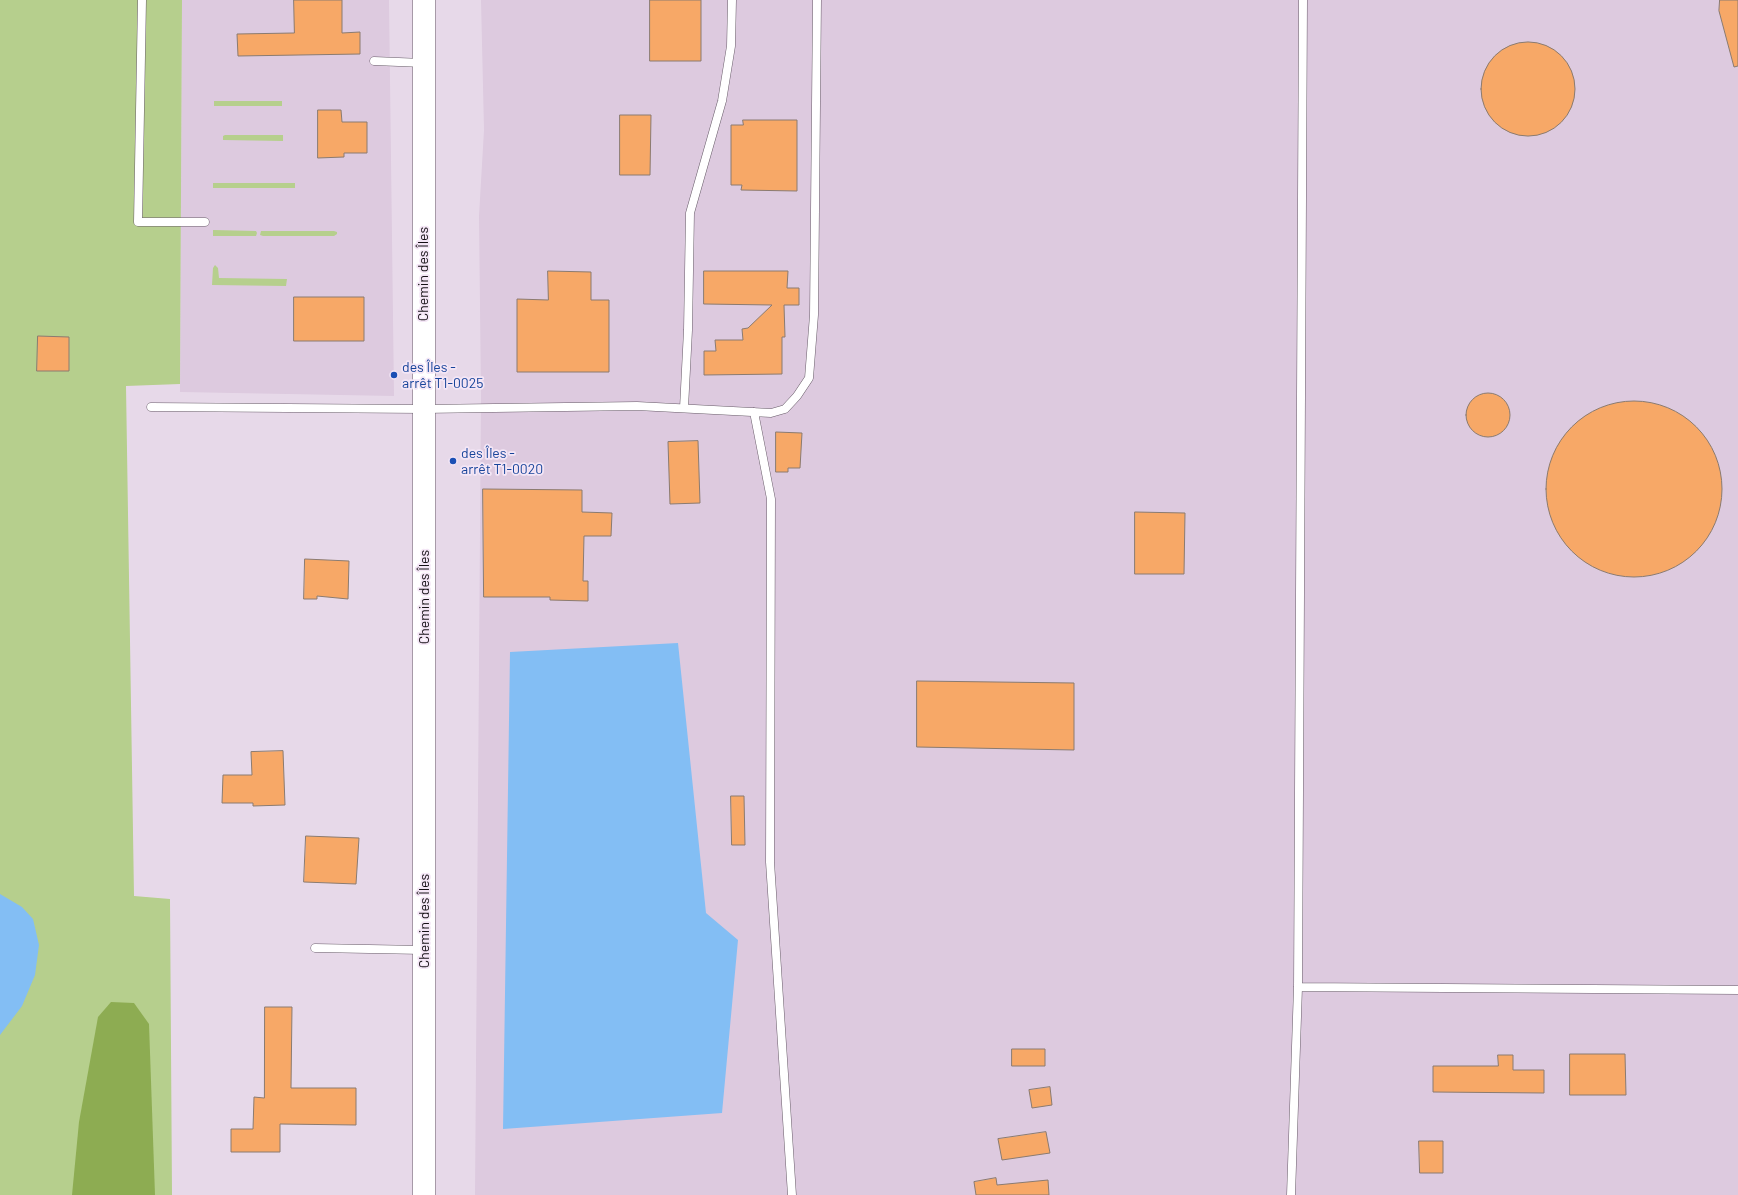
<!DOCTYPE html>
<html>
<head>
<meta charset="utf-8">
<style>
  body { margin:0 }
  canvas { display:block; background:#e7d9e9 }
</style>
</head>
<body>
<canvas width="1738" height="1195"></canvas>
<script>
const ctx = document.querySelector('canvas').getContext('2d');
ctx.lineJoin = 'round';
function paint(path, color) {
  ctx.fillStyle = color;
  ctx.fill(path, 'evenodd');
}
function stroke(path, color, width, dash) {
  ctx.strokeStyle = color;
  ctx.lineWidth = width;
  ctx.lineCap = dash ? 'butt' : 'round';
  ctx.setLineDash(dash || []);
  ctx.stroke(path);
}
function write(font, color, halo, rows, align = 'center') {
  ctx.font = font + ' Barlow,sans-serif';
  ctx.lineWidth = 3.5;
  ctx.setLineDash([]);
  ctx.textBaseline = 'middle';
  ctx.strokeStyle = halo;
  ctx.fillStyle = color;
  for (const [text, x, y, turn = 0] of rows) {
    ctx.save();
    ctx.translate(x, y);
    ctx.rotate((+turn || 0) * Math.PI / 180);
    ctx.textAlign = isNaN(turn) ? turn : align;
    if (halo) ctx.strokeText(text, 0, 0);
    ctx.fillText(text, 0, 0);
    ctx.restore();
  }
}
paint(new Path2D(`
  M182 0H389L394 396 180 392Z
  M481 0H1738V1195H475L481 397 479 216 484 130Z`), '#ddcadf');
paint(new Path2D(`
  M0 0H182L180 384 126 386 134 896 170 899 172 1195H0Z
  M214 101H282V106H214Z
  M225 135H283V141L223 140V136Z
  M213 183H295V188H213Z
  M213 230 256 231 257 233 256 236H213Z
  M261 231H334L337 232V234L334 236H263L260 235Z
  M215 265 218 268 219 278 287 279 286 286 212 285 213 268Z`), '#b6cf8d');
paint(new Path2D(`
  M111 1002 134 1003 149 1024 155 1195H72L79 1122 98 1017Z`), '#8dac52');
paint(new Path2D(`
  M678 643 706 913 738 940 722 1113 503 1129 510 652Z
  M0 894 22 907 33 919 39 945 35 975 22 1006 0 1035Z`), '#83bef4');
const building = new Path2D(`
  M294 0H342V33L360 32V54L238 56 237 34 294 33Z
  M650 0H701V61H650Z
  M1720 0H1738V66L1734 67 1719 11Z
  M1481 89a47 47 0 1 1 94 0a47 47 0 1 1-94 0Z
  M318 110H341L342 122H367V153H344V157L318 158Z
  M620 115H651L650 175H620Z
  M743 120H797V191L741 190 742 185H731V125H743Z
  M548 271 591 272V300H609V372H517V299L548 300Z
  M704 271H788L787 288H799V305H784L785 337H782V374L704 375V351H716L715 340H743L742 329 748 328 772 305 704 304Z
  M294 297H364V341H294Z
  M38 336 69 337V371H37Z
  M1466 415a22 22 0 1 1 44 0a22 22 0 1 1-44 0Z
  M1546 489a88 88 0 1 1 176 0a88 88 0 1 1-176 0Z
  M776 432 802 433 800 468H788V472H776Z
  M698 441 700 503 670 504 668 442Z
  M483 489 582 490V512L612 513 611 536H584L583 581H588V601L550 600V597H484Z
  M1135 512 1185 513 1184 574H1135Z
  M305 559 349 561 348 599 317 596V599H304Z
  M917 681 1074 683V750L917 747Z
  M283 751 285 805 253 806V803H222L223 775H252L251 752Z
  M731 796H744L745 845H732Z
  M306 836 359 838 356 884 304 882Z
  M265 1007H292L291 1088H356V1125L280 1124V1152H231V1129H253L254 1097 264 1098Z
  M1012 1049H1045V1066H1012Z
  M1570 1054H1625L1626 1095H1570Z
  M1498 1055H1513V1070H1544V1093L1433 1092V1066H1498Z
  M1050 1087 1052 1105 1032 1108 1029 1090Z
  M1046 1132 1050 1153 1002 1160 998 1139Z
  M1419 1141H1443V1173H1420Z
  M996 1178 997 1185 1048 1180 1049 1195H976L974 1182Z`);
paint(building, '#f7a867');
stroke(building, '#8b7b70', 1);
const service = new Path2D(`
  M142 0 138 222H205
  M374 61 423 63
  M151 407 423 409 637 406 771 413 785 409 797 396 809 378 814 315 817 0
  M684 408 688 330 690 213 722 101 731 46 732 0
  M754 412 771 499 770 862 792 1195
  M315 948 423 950
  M1298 987 1738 990
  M1291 1195 1298 987 1303 0`);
const secondary = new Path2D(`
  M424 0V1195`);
stroke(service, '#685c69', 9);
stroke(secondary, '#685c69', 23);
stroke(service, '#fff', 8);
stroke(secondary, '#fff', 22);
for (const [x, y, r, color] of [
  [394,375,4,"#1a4fb4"],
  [453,461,4,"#1a4fb4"]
]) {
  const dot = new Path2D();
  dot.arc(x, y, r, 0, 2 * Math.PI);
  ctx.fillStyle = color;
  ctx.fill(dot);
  stroke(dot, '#f4e6f6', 1.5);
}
write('14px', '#140f14', '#f4e6f6', [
  ["Chemin des Îles",423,274,-90],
  ["Chemin des Îles",424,597,-90],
  ["Chemin des Îles",424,921,-90]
]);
write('14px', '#164399', '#f4e6f6', [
  ["des Îles -",402,367],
  ["arrêt T1-0025",402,383],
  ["des Îles -",461,453],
  ["arrêt T1-0020",461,469]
], 'left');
</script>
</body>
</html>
